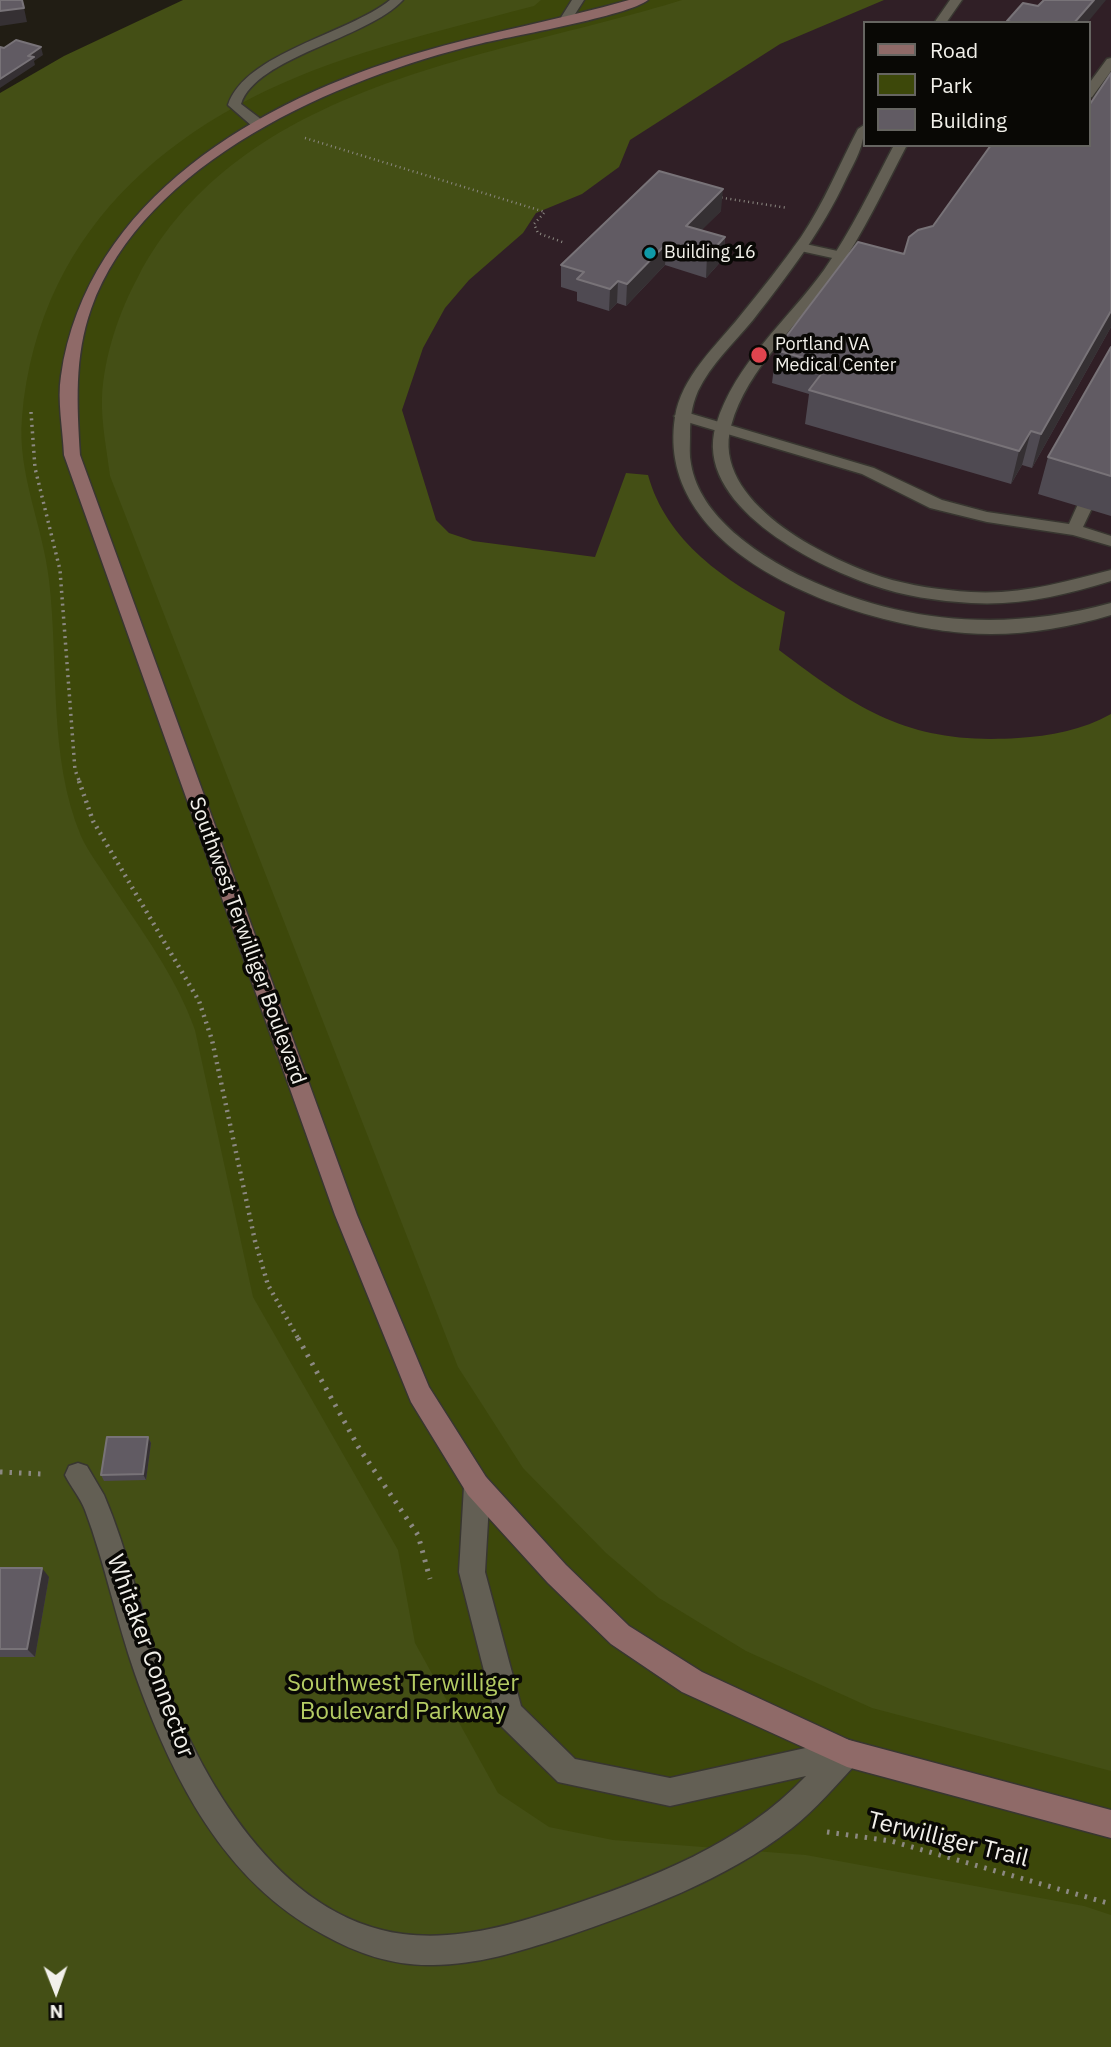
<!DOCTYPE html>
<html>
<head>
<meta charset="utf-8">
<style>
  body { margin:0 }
  #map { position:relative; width:1111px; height:2047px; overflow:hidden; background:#211d14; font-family:"IBM Plex Sans",sans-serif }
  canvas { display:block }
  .legend { position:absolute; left:863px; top:21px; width:228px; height:126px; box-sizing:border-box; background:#090805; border:2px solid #666561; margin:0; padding:9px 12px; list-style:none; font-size:21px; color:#f2f0ea }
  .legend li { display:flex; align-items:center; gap:14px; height:35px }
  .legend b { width:35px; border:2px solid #666561 }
  .north { position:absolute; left:21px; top:1956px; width:70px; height:70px; -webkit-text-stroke:5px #090805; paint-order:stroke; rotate:179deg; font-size:19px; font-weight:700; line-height:28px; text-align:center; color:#f2f0ea }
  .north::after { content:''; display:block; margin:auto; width:24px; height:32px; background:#f2f0ea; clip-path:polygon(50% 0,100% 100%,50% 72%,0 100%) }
</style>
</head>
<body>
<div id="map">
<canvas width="1111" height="2047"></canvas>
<ul class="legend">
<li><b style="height:9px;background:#8f6a68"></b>Road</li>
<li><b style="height:19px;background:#3d480a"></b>Park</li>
<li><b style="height:19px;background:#615b63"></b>Building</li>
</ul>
<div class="north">N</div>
</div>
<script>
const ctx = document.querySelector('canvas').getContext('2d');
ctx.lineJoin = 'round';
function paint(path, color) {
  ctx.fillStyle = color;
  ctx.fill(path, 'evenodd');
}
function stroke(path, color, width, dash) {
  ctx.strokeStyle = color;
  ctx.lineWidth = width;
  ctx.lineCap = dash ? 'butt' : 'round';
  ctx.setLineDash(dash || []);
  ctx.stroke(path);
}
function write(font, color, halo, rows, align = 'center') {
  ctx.font = font + ' "IBM Plex Sans",sans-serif';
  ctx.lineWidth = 7;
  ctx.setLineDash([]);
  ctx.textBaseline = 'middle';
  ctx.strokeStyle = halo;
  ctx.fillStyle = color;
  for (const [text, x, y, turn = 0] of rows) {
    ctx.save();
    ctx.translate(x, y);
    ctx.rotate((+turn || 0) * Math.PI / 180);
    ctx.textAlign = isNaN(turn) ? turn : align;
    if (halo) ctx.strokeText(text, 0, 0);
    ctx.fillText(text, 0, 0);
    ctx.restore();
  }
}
paint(new Path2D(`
  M826 0H1111V777L918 752 428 535 385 408 429 301 619 136ZM864 23H1088V145H864Z`), '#301f26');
paint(new Path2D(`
  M216 0H875L470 117 232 369 1111 1547V2047H0V100Z`), '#3d480a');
paint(new Path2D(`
  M183 0H541L534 6C477 21 419 35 363 53 184 109 39 221 22 418 17 473 43 526 49 580 59 664 48 757 81 836 88 852 101 868 110 883 141 930 176 976 195 1030L253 1297 398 1550 415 1643 498 1793 549 1827 613 1840 806 1855 1084 1906 1111 1915V2047H0V93L64 56Z
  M682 0H884L780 44 630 140 619 167 582 194 536 213 523 233 469 280 445 308 423 348 402 410 436 520 449 533 473 541 595 557 626 473 648 475C666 541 726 582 785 612L779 650C861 712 912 745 1018 738 1050 736 1083 730 1111 714V1771L872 1708 746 1651 659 1598 606 1553 523 1468 458 1367 110 476C107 451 101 423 102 397 104 356 119 312 138 277 242 80 492 59 682 0Z`), '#444f15');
const lane = new Path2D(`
  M572 0H584L570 22H562L560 19Z
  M1111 58V71L1092 97 1088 98V85L1107 59Z
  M801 243 865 257 867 260 860 264 796 250 794 247Z
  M682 411 874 468 942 500 987 512 1069 524 1078 504H1090L1092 508 1083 527 1111 536V546L1073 535 987 522 930 508 862 474 677 419 674 416Z
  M78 1463 87 1466 104 1495C128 1551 141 1613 161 1671 199 1777 278 1918 403 1934 458 1941 512 1925 563 1908 650 1879 742 1844 806 1776L670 1806 558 1782 499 1724 495 1714 459 1572 464 1486 468 1477 477 1474 486 1477 490 1486 485 1572 521 1706 575 1759 670 1778 846 1739 857 1743 861 1753 857 1763C836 1785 816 1809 792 1828 726 1880 641 1911 561 1938 520 1951 477 1965 433 1965 394 1966 358 1954 324 1935 223 1881 172 1778 135 1674 116 1620 105 1563 85 1510 80 1497 71 1487 65 1475L69 1466Z`);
const street = new Path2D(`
  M390 0H403C367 39 256 57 241 104L262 120V126H252L228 105C245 53 348 34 390 0Z
  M950 0H962L946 23H934Z
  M864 125C865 145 855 161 846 179 822 231 788 275 753 320 734 343 711 364 698 391 691 407 690 421 690 437 690 446 689 455 691 464 700 517 758 555 803 577 902 624 1005 632 1111 603V615C1064 629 1014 637 965 633 856 624 653 558 675 417 681 377 716 346 740 316 761 290 782 264 801 237 824 203 839 165 858 129Z
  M894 145H907C884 189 863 234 835 274 801 323 747 367 731 426 710 502 825 558 882 577 911 586 941 590 971 592 1020 595 1064 582 1111 570V581C1066 595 1019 606 971 603 938 601 903 596 872 585 813 565 692 504 716 425 734 364 788 320 824 270 851 231 872 187 894 145Z`);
const secondary = new Path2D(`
  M629 0H648C628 16 511 36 479 44 339 78 144 161 91 309 74 357 77 405 80 455L357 1215 429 1387 486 1477 566 1565 629 1626 702 1672 849 1740 1111 1810V1838L847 1767 682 1692 611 1644 548 1583 468 1495 411 1402 335 1215 64 455C63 430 57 400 61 376 87 198 260 100 418 53 488 32 559 20 629 0Z`);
stroke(lane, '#383630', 3);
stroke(street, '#383630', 3);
stroke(secondary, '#383630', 3);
stroke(new Path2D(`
  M305 138 545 212
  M717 197 788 208
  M544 213 534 224 538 233 565 243`), '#8c8982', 2.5, [1, 3.5]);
stroke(new Path2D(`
  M31 412 35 468 60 570 75 770 80 783`), '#8c8982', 3.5, [2, 4.5]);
stroke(new Path2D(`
  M79 781 93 821 199 1001 212 1040 255 1241 268 1285 299 1340`), '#8c8982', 4.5, [2, 5]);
stroke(new Path2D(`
  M298 1338 359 1448 418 1535 430 1579
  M0 1472 43 1474
  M827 1832 891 1841 1111 1904`), '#8c8982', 5, [2.5, 7]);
paint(lane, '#635f54');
paint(street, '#635f54');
paint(secondary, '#8f6a68');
paint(new Path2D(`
  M1111 73V327L1032 468 1022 465 1011 484 805 424 809 394 772 383 776 350 904 254 933 226 1088 145Z
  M721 211 701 230 725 237 723 259 706 278 665 265 626 306 617 303 609 311 577 301V292L561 287V265Z
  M1111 347V516L1038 494 1048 457Z
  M148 1437 151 1443 146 1480 104 1481 101 1475Z
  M0 1568 49 1577 35 1657H0Z`), '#4f4a52');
paint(new Path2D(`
  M1094 0H1106L1087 23H1074Z
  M24 8 27 22 0 26V11Z
  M41 47 43 55 34 61 35 65 0 88V79L28 56Z
  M723 189 721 211 684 248 686 226Z
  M725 237 723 259 706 278 707 256Z
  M667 243 665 265 626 306 627 284Z
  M618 281 617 303 609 311 610 289Z
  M1111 311V327L1032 468 1041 434Z
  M1031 431 1022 465 1011 484 1019 451Z
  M148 1437 151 1443 146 1480 143 1474Z
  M42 1568 49 1577 35 1657 27 1649Z`), '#353033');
const building = new Path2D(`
  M0 0H22L24 8 0 11Z
  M1044 0H1094L1074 23H1015L1007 21 1023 3 1038 6Z
  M16 40 41 47 28 56 34 57 0 79V47L4 48Z
  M1111 73V311L1041 434 1031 431 1019 451 809 390 828 365 776 350 858 242 904 254 909 237 918 230 933 226 991 145H1088V107Z
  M659 171 723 189 686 226 725 237 707 256 667 243 627 284 618 281 610 289 577 279 584 272 561 265Z
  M1111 347V476L1048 457Z
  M107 1437H148L143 1474 101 1475Z
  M0 1568H42L27 1649H0Z`);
paint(building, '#615b63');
stroke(building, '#787378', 2);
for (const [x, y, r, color] of [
  [650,253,7,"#0f9aa8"],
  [759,355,9,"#e0444e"]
]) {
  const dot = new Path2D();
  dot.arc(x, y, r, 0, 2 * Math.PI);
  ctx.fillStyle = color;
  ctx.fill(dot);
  stroke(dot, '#090805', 2.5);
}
write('18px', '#f2f0ea', '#090805', [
  ["Building 16",664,253],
  ["Portland VA",775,345],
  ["Medical Center",775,366]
], 'left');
write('21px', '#f2f0ea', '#090805', [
  ["Southwest Terwilliger Boulevard",247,941,70]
]);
write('24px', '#f2f0ea', '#090805', [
  ["Whitaker Connector",150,1656,70],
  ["Terwilliger Trail",948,1840,14]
]);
write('24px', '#b4cb63', '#090805', [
  ["Southwest Terwilliger",403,1684],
  ["Boulevard Parkway",403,1712]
]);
</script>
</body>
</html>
